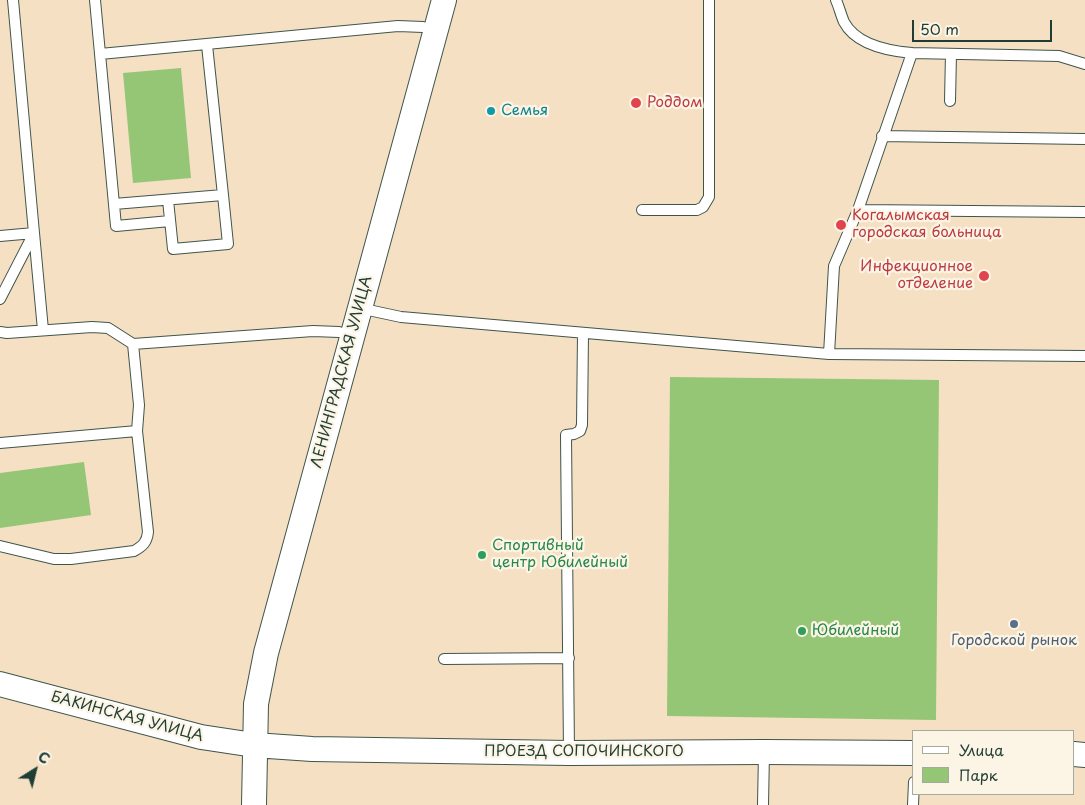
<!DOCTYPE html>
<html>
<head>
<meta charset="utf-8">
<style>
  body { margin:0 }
  #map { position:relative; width:1085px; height:805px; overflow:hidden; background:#f5e0c4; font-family:"Playpen Sans",sans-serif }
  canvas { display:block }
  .legend { position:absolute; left:912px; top:730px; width:162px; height:65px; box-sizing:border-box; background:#fcf5e5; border:1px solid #a4ab9e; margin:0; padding:6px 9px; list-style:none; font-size:15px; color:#1f3d34 }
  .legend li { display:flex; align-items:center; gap:10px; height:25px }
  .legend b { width:25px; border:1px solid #a4ab9e }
  .north { position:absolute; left:10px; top:745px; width:50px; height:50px; -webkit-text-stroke:4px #fcf5e5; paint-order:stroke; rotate:36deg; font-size:14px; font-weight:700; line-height:20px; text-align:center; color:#1f3d34 }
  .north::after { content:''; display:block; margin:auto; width:18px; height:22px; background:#1f3d34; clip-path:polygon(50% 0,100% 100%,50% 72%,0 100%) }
  .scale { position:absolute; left:912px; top:20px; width:140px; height:22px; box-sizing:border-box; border:2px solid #1f3d34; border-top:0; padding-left:6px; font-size:15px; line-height:18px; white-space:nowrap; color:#1f3d34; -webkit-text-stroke:4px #fcf5e5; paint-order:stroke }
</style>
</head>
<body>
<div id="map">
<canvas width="1085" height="805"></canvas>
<ul class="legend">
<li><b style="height:6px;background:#fff"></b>Улица</li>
<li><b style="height:14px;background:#94c676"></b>Парк</li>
</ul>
<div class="north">С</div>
<div class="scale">50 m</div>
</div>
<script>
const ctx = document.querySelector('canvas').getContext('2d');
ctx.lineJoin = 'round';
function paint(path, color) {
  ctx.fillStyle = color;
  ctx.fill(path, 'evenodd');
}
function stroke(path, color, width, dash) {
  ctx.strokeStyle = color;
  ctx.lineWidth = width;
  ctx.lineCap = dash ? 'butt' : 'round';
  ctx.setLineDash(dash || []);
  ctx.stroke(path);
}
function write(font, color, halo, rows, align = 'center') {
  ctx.font = font + ' "Playpen Sans",sans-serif';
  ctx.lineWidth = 4.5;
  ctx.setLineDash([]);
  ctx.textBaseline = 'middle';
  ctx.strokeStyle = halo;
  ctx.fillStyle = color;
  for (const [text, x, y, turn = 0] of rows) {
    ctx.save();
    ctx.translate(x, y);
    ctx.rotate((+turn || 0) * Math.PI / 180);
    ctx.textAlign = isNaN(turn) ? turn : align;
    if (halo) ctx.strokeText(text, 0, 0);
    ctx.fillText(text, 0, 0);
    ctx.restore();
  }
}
paint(new Path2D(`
  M181 68 191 178 133 183 123 73Z
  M670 377 939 380 936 720 667 716Z
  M84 462 91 515 0 528V473Z`), '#94c676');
const service = new Path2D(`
  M95 0 116 226 170 221
  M836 0C839 7 841 15 844 22 856 45 889 51 912 53
  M100 54 398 26 423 27 436 30
  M950 101 951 54
  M882 136 1085 139
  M168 200 173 249 228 244 223 195
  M114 204 223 195 207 45
  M642 210H697L703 207 709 197V0
  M858 210 1085 212
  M0 236 34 233 43 330
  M0 299 34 233 13 0
  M359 308 401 317 829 354 1085 356
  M0 332 7 333 92 327 108 328 133 344 313 331 339 332 352 335
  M829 354 834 266 858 210 912 53 1059 56 1085 64
  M0 443 137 431
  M0 546 54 559H71L134 551C143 546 147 542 148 532L137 431 139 405 133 344
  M444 659 569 658
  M569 753 566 435 574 434 580 431 582 425 583 334
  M763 805 764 752
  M913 805 914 782`);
const tertiary = new Path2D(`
  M0 684 201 737 254 745 312 749 569 753 764 752 914 753
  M1074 754 1085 755
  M254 805 256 704 266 653 444 0`);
stroke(service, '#3f554a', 12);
stroke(tertiary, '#3f554a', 26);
stroke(service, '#fff', 10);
stroke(tertiary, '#fff', 24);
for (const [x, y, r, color] of [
  [636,103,6,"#e0444e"],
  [491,111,5,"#0f9aa8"],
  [841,225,6,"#e0444e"],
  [984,276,6,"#e0444e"],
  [482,555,5,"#2e9e5b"],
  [1014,624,5,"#5c6f8a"],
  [802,631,5,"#2e9e5b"]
]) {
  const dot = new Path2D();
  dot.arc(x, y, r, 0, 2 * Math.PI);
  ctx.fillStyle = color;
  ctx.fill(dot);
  stroke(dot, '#fcf5e5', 2);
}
write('15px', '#be3a42', '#fcf5e5', [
  ["Роддом",647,103],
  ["Когалымская",852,216],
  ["городская больница",852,233],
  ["Инфекционное",973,267,"right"],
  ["отделение",973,284,"right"]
], 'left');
write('15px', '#0d838f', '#fcf5e5', [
  ["Семья",501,111]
], 'left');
write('15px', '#1f3d34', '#fcf5e5', [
  ["ЛЕНИНГРАДСКАЯ УЛИЦА",342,372,-75],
  ["БАКИНСКАЯ УЛИЦА",127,717,15],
  ["ПРОЕЗД СОПОЧИНСКОГО",584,752]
]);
write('15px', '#27864d', '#fcf5e5', [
  ["Спортивный",492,546],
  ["центр Юбилейный",492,563],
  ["Юбилейный",812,631]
], 'left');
write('15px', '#4e5e75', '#fcf5e5', [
  ["Городской рынок",1014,641]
]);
</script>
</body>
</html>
